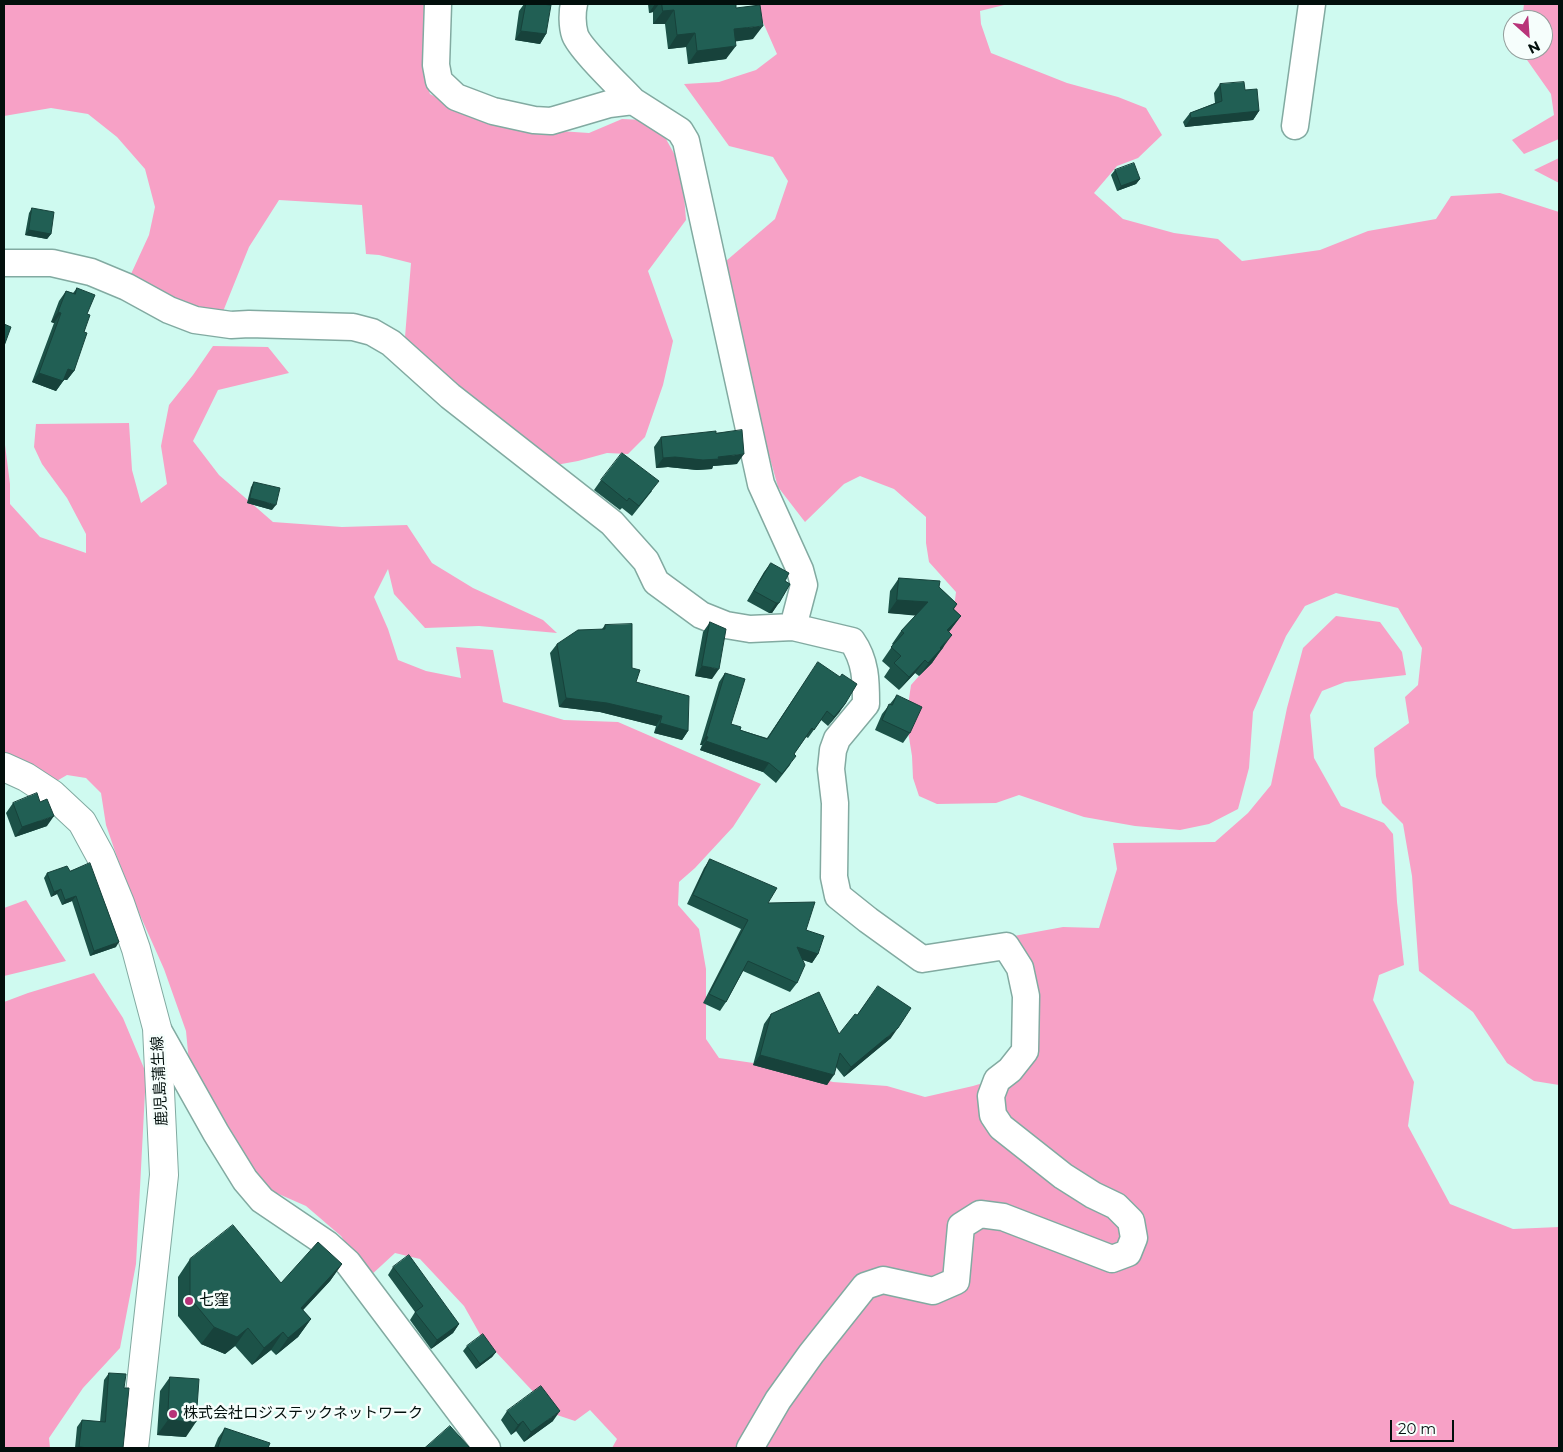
<!DOCTYPE html>
<html>
<head>
<meta charset="utf-8">
<style>
  body { margin:0 }
  #map { position:relative; width:1563px; height:1452px; overflow:hidden; background:#cffaf0; font-family:Montserrat,sans-serif }
  canvas { display:block }
  .frame { position:absolute; inset:0; border:5px solid #020f0c; pointer-events:none }
  .north { position:absolute; left:1503px; top:10px; width:50px; height:50px; box-sizing:border-box; background:#f6fefc; border:1px solid #949e9c; border-radius:50%; rotate:154deg; font-size:14px; font-weight:700; line-height:20px; text-align:center; color:#020f0c }
  .north::after { content:''; display:block; margin:auto; width:18px; height:22px; background:#b83479; clip-path:polygon(50% 0,100% 100%,50% 72%,0 100%) }
  .scale { position:absolute; left:1390px; top:1420px; width:64px; height:22px; box-sizing:border-box; border:2px solid #020f0c; border-top:0; padding-left:6px; font-size:15px; line-height:18px; white-space:nowrap; color:#020f0c; -webkit-text-stroke:4px #f6fefc; paint-order:stroke }
</style>
</head>
<body>
<div id="map">
<canvas width="1563" height="1452"></canvas>
<div class="frame"></div>
<div class="north">N</div>
<div class="scale">20 m</div>
</div>
<script>
const ctx = document.querySelector('canvas').getContext('2d');
ctx.lineJoin = 'round';
function paint(path, color) {
  ctx.fillStyle = color;
  ctx.fill(path, 'evenodd');
}
function stroke(path, color, width, dash) {
  ctx.strokeStyle = color;
  ctx.lineWidth = width;
  ctx.lineCap = dash ? 'butt' : 'round';
  ctx.setLineDash(dash || []);
  ctx.stroke(path);
}
function write(font, color, halo, rows, align = 'center') {
  ctx.font = font + ' Montserrat,"Noto Sans JP",sans-serif';
  ctx.lineWidth = 5;
  ctx.setLineDash([]);
  ctx.textBaseline = 'middle';
  ctx.strokeStyle = halo;
  ctx.fillStyle = color;
  for (const [text, x, y, turn = 0] of rows) {
    ctx.save();
    ctx.translate(x, y);
    ctx.rotate((+turn || 0) * Math.PI / 180);
    ctx.textAlign = isNaN(turn) ? turn : align;
    if (halo) ctx.strokeText(text, 0, 0);
    ctx.fillText(text, 0, 0);
    ctx.restore();
  }
}
paint(new Path2D(`
  M4 4H427L426 83 430 94 469 114 515 128 589 133 622 119 644 120 666 139 682 168 686 220 648 271 673 341 663 385 645 437 628 454 607 453 578 461 556 465 432 373 405 337 411 263 379 255 366 254 362 205 279 200 249 247 222 314 170 304 131 274 149 235 155 207 145 169 117 137 88 114 51 108 4 116Z
  M755 4H1008L980 11 981 24 991 53 1067 83 1118 97 1146 108 1162 135 1138 158 1117 166 1094 193 1123 219 1174 233 1218 239 1242 261 1320 250 1368 231 1436 219 1451 196 1500 193 1559 212V1085L1534 1081 1507 1063 1473 1012 1419 971 1412 876 1403 824 1382 803 1376 776 1374 748 1409 723 1405 697 1418 685 1422 648 1398 608 1336 593 1305 606 1286 636 1253 712 1249 768 1238 809 1209 824 1180 830 1135 826 1084 817 1019 795 996 803 937 804 919 796 913 778 912 756 906 719 911 685 934 659 952 624 956 592 929 562 926 543V517L894 489 860 476 844 484 805 522 778 487 738 344 726 261 775 219 788 181 773 157 729 146 684 84 719 82 756 70 777 54Z
  M1524 4H1559V139L1524 154 1512 140 1554 115 1551 94 1520 50H1543V20H1522Z
  M1559 158V183L1534 170Z
  M213 346 268 347 289 373 218 390 193 441 219 475 273 522 342 527 407 525 432 563 473 588 543 620 557 633 479 626 425 628 394 594 388 569 374 597 388 629 398 660 426 671 461 678 456 647 493 650 503 702 564 720 618 722 761 784 733 827 695 868 679 882 678 905 699 929 706 969V1039L719 1058 774 1066 833 1082 887 1086 925 1097 973 1086 1016 1073 1022 1019 1014 936 1063 927 1099 928 1117 869 1113 843 1215 842 1248 813 1271 785 1287 708 1303 648 1336 616 1380 622 1402 652 1406 675 1345 682 1322 691 1310 715 1314 758 1341 806 1384 823 1393 834 1397 902 1404 965 1379 975 1373 1000 1414 1082 1408 1126 1450 1204 1513 1229 1559 1227V1448H612L617 1439 590 1410 575 1421 554 1414 481 1336 464 1306 420 1259 395 1253 369 1277 341 1236 306 1206 265 1188 190 1073 186 1031 164 969 140 915 117 857 106 825 101 793 86 778 67 775 55 782 4 753V437L10 484V504L40 537 86 553V534L67 498 42 464 34 447 36 424 129 423 132 470 141 503 167 484 161 446 169 405 193 375Z
  M26 900 66 961 4 976V908Z
  M94 973 123 1018 146 1073 136 1264 120 1348 83 1388 49 1438 50 1448H4V1002L28 993Z`), '#f7a1c6');
const minor = new Path2D(`
  M574 4C572 12 572 26 575 35 580 49 621 88 633 101
  M1295 126 1312 4
  M4 263H52L91 272 127 287 169 310 195 320 231 325 249 324 353 327 372 332 391 343 450 396 612 523 646 561 656 582 701 615 726 625 750 629 793 627 804 585 800 570 761 484 686 141 680 131 633 101 609 104 551 121 534 120 493 111 456 97 439 81 436 65 438 4
  M157 1028 216 1133 245 1180 262 1200 327 1244 348 1263 487 1448
  M750 1448 778 1400 811 1354 865 1286 883 1280 933 1291 956 1281 961 1226 980 1214 1003 1217 1112 1259 1128 1253 1134 1238 1131 1221 1116 1206 1093 1195 1063 1176 1001 1127 993 1115 991 1096 997 1080 1010 1070 1025 1051 1026 996 1020 968 1006 946 922 959 868 920 838 896 834 877 835 803 831 769 833 750 837 739 866 704C866 681 866 661 852 641L793 627`);
const major = new Path2D(`
  M4 767 26 777 52 794 82 822 101 857 120 903 136 949 157 1028 164 1175 134 1448`);
stroke(minor, '#82aaa1', 29);
stroke(major, '#82aaa1', 30);
stroke(minor, '#fff', 26);
stroke(major, '#fff', 28);
paint(new Path2D(`
  M524 4H526L546 34 540 44 515 40 519 11Z
  M648 4H736V8L753 39 735 41 726 59 688 64 686 47 668 49 665 24H653V12L649 13Z
  M1220 84 1245 90 1259 111 1253 120 1185 127 1183 122 1190 113 1215 103 1214 93Z
  M1115 170 1140 179 1136 184 1117 191 1111 175Z
  M32 208 51 234 47 239 25 235 29 213Z
  M77 288 87 314 84 332 74 371 67 380H64L56 391 32 382 54 323 51 322 59 301 66 291 73 293Z
  M716 433 737 464 713 466 712 469 697 470 668 467 656 468 654 447 661 437Z
  M601 480 652 491 632 516 622 508 620 510 594 490Z
  M254 482 272 510 247 503 251 487Z
  M771 563 785 581 790 584 772 613H769L747 601 764 572Z
  M899 578 939 587 957 604 954 609 961 616 949 632 943 648 938 654 932 663 919 676 915 673 899 690 884 677 890 668 882 661 893 645 892 644 901 631 916 615 888 613 890 591Z
  M710 622 712 679 695 676 703 632Z
  M605 625 632 668 636 682 688 731 682 740 654 733 656 726 600 712 559 707 550 653 557 644 602 629Z
  M818 662 845 704 828 726 821 720 808 738 806 737 794 754 790 765 776 783 763 772 700 750 702 745H700L719 682 725 673 731 724 740 730 767 738Z
  M897 695 910 733 903 743 875 730 882 714Z
  M13 803 47 826 15 837 6 813Z
  M710 859 768 903 806 930 818 954 812 963 803 960 797 983 790 992 743 971 726 1002 720 1011 703 1003 741 929 687 904 704 868Z
  M70 871 116 947 90 956 72 901 62 905 57 894 51 897 44 878 47 873Z
  M771 1014 839 1034 891 1038 844 1077 836 1067 827 1085 753 1065 764 1024Z
  M190 1259 281 1283 342 1264 330 1281 303 1310 311 1319 298 1337 276 1355 271 1350 252 1365 235 1346 225 1354 201 1344 178 1316V1277Z
  M393 1267 459 1324 453 1333 431 1349 410 1320 415 1312 388 1275Z
  M467 1346 496 1352 492 1357 476 1369 463 1351Z
  M109 1373 124 1388 123 1448H75L77 1427 82 1420 100 1422 104 1380Z
  M170 1377 186 1437 157 1435 160 1391Z
  M507 1411 553 1421 524 1442 516 1431 511 1435 501 1420Z
  M225 1428 268 1448H214L218 1438Z`), '#1c5248');
paint(new Path2D(`
  M655 4H659L653 12 649 13Z
  M674 10 665 24H653L663 11Z
  M763 26 753 39 725 43 734 29Z
  M521 31 546 34 540 44 515 40Z
  M695 33 686 47 668 49 677 35Z
  M736 46 726 59 688 64 697 51Z
  M1259 111 1253 120 1185 127 1191 118Z
  M1140 179 1136 184 1117 191 1121 186Z
  M29 230 51 234 47 239 25 235Z
  M58 312 61 313 54 323 51 322Z
  M68 369 74 371 67 380 61 378Z
  M39 373 63 381 56 391 32 382Z
  M744 454 737 464 713 466 712 469 697 470 668 467 656 468 663 458 675 457H718Z
  M250 498 276 505 272 510 247 503Z
  M897 600 928 602 919 616 888 613Z
  M776 603H779L772 613H769Z
  M961 616 951 629 938 644 947 630Z
  M952 635 932 663 919 676 940 648Z
  M925 660 915 673 899 690 909 677Z
  M702 666 719 669 712 679 695 676Z
  M566 698 607 703 662 716 656 726 600 712 559 707Z
  M845 704 839 713 828 726 834 717Z
  M660 723 688 731 682 740 654 733Z
  M706 736 708 737 702 745H700Z
  M706 741 769 763 763 772 700 750Z
  M54 816 47 826 15 837 22 827Z
  M61 889 57 894 51 897 54 892Z
  M76 896 72 901 62 905 65 900Z
  M119 942 116 947 90 956 94 951Z
  M797 947 818 954 812 963 791 956Z
  M898 1028 891 1038 844 1077 851 1067Z
  M760 1055 834 1075 827 1085 753 1065Z
  M342 1264 330 1281 289 1325 301 1308Z
  M311 1319 298 1337 276 1355 288 1338Z
  M459 1324 453 1333 431 1349 437 1340Z
  M214 1327 248 1328 235 1346 225 1354 201 1344Z
  M283 1332 271 1350 252 1365 264 1348Z
  M496 1352 492 1357 476 1369 480 1364Z
  M560 1411 553 1421 524 1442 531 1432Z
  M168 1420 196 1422 186 1437 157 1435Z
  M523 1421 516 1431 511 1435 518 1425Z`), '#17423b');
const building = new Path2D(`
  M526 4H541L551 5 546 34 521 31Z
  M662 4H736V8L760 5 763 26 734 29 736 46 697 51 695 33 677 35 674 10 663 11Z
  M1244 82 1245 90 1257 89 1259 111 1191 118 1190 113 1222 101 1220 84Z
  M1134 163 1140 179 1121 186 1115 170Z
  M32 208 54 212 51 234 29 230Z
  M77 288 95 295 87 314 90 315 84 332 87 333 74 371 68 369 63 381 39 373 61 313 58 312 66 291 75 294Z
  M4 324 11 327 4 346Z
  M742 430 744 454 718 457 719 459 703 460 675 457 663 458 661 437 716 431V433Z
  M622 453 659 481 639 506 629 498 627 501 601 480Z
  M254 482 280 488 276 505 250 498Z
  M771 563 789 573 785 581 790 584 779 603H776L754 591Z
  M899 578 940 581 939 587 957 604 953 609 961 616 947 630 952 635 940 648 941 649 928 663 925 660 909 677 894 663 901 656 891 647 904 633 901 631 928 602 897 600Z
  M710 622 726 629 719 669 702 666Z
  M632 624V668L640 670 636 682 689 696 688 731 660 723 662 716 607 703 566 698 557 644 578 630 605 629V625Z
  M818 662 840 677 842 674 857 684 845 704 834 717 827 711 814 730 812 728 794 754 796 756 782 774 769 763 706 741 708 737 706 736 725 673 745 679 731 724 741 727 740 730 767 739Z
  M897 695 922 707 910 733 882 720 889 704 892 705Z
  M37 793 40 802 47 799 54 816 22 827 13 803Z
  M710 859 777 888 768 903 815 902 806 930 824 936 818 954 797 947 805 965 797 983 748 961 726 1002 709 994 748 920 693 895Z
  M90 863 119 942 94 951 76 896 65 900 61 889 54 892 47 873 67 866 70 871Z
  M878 986 911 1008 898 1028 851 1067 840 1053 834 1075 760 1055 771 1014 819 992 839 1034 855 1014 857 1015Z
  M233 1225 281 1283 318 1242 342 1264 301 1308 311 1319 288 1338 283 1332 264 1348 248 1328 237 1337 214 1327 190 1298V1259Z
  M409 1255 459 1324 437 1340 415 1312 423 1306 393 1267Z
  M483 1334 496 1352 480 1364 467 1346Z
  M109 1373 126 1374 124 1388H129L123 1448H89L79 1447 82 1420 105 1422Z
  M170 1377 199 1379 196 1422 168 1420Z
  M541 1386 560 1411 531 1432 523 1421 518 1425 507 1411Z
  M450 1426 470 1448H425Z
  M225 1428 270 1443 268 1448H218Z`);
paint(building, '#215f54');
stroke(building, '#17423b', 1);
for (const [x, y, r, color] of [
  [189,1301,5,"#b83479"],
  [173,1414,5,"#b83479"]
]) {
  const dot = new Path2D();
  dot.arc(x, y, r, 0, 2 * Math.PI);
  ctx.fillStyle = color;
  ctx.fill(dot);
  stroke(dot, '#f6fefc', 2);
}
write('15px', '#020f0c', '#f6fefc', [
  ["鹿児島蒲生線",160,1081,-93]
]);
write('15px', '#020f0c', '#f6fefc', [
  ["七窪",199,1301],
  ["株式会社ロジステックネットワーク",183,1414]
], 'left');
</script>
</body>
</html>
